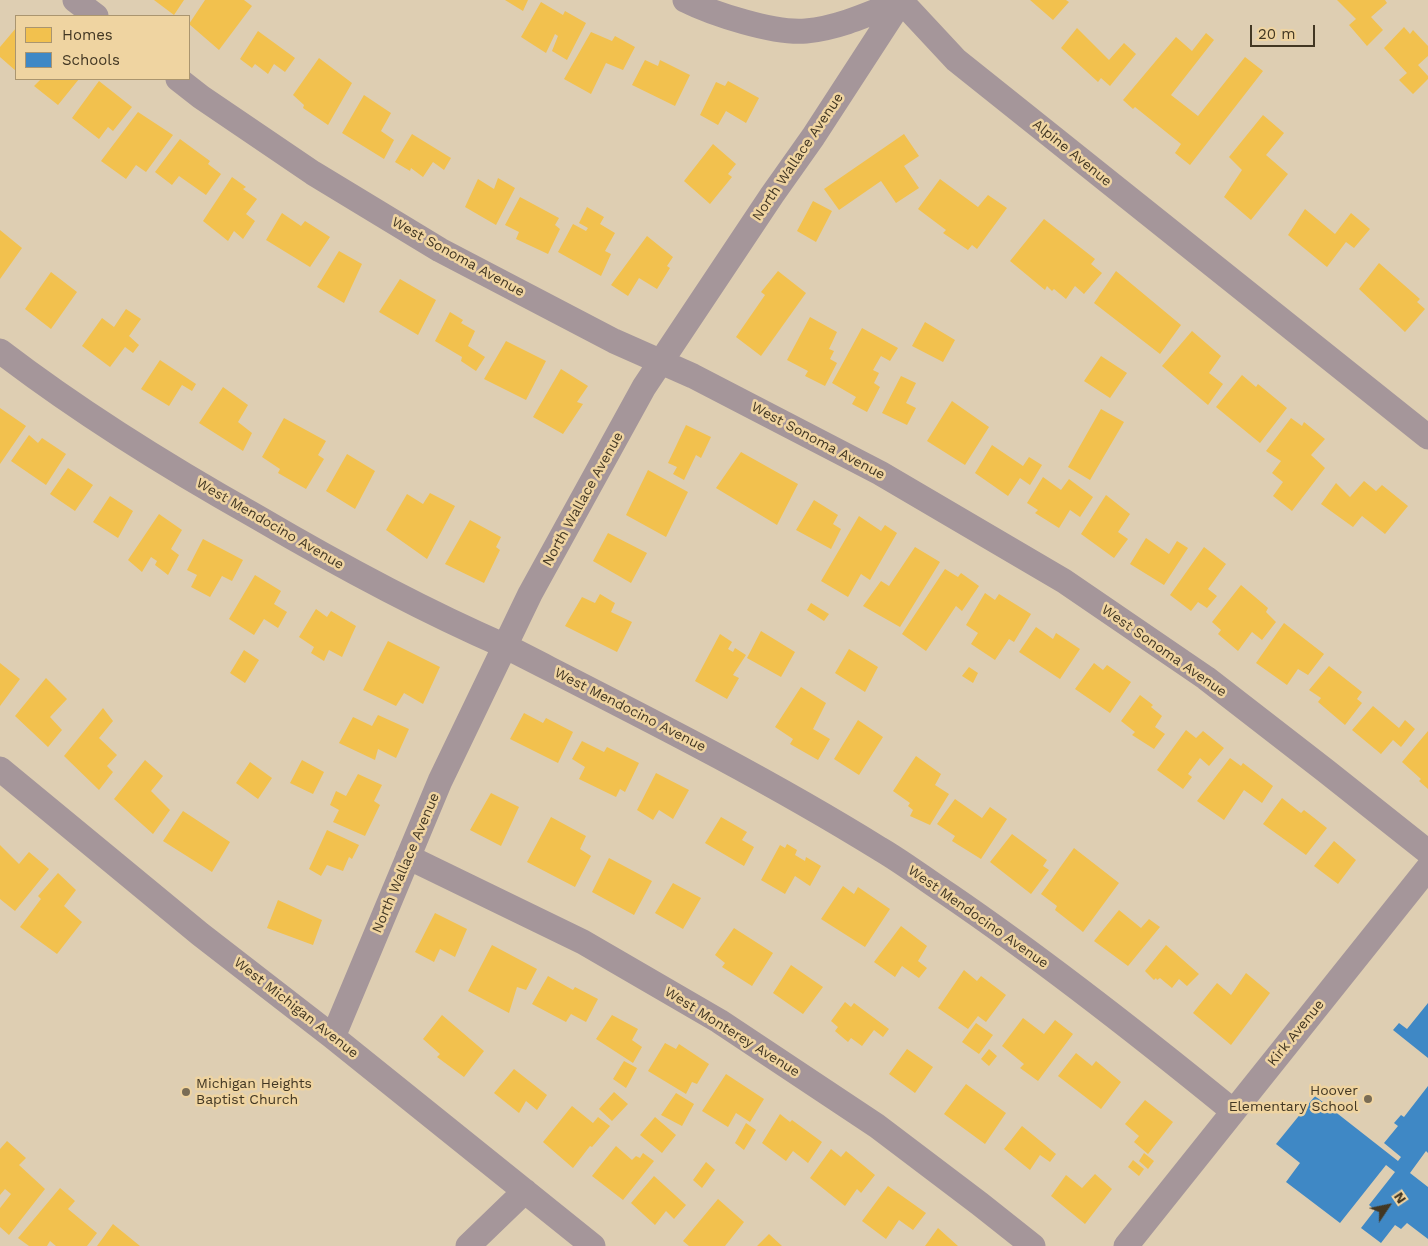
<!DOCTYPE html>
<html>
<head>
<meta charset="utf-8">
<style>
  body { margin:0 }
  #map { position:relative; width:1428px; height:1246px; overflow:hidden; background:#deceb2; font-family:"Work Sans",sans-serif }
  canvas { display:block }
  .legend { position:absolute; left:15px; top:15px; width:175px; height:65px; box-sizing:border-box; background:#efd4a1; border:1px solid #aa956f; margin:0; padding:6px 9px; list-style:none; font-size:15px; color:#423723 }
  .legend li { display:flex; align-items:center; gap:10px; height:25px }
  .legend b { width:25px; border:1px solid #aa956f }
  .north { position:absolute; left:1363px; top:1181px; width:50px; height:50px; -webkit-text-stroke:4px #efd4a1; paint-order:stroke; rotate:56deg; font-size:14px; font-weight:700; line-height:20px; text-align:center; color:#423723 }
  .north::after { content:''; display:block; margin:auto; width:18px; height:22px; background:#423723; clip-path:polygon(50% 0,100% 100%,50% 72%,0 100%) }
  .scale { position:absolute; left:1250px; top:25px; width:65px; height:22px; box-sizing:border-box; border:2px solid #423723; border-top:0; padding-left:6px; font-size:15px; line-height:18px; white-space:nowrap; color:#423723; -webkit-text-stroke:4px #efd4a1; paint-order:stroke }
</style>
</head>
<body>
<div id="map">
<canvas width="1428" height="1246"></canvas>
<ul class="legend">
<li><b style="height:14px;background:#f2c14e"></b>Homes</li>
<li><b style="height:14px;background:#3f88c5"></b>Schools</li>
</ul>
<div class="north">N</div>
<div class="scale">20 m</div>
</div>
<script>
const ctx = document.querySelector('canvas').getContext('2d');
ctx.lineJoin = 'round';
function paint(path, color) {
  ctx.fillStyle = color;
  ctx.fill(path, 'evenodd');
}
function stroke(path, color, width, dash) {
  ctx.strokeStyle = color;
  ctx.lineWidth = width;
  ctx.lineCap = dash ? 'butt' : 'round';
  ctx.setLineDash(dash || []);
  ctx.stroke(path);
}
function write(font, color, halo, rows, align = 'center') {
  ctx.font = font + ' "Work Sans",sans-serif';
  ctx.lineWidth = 5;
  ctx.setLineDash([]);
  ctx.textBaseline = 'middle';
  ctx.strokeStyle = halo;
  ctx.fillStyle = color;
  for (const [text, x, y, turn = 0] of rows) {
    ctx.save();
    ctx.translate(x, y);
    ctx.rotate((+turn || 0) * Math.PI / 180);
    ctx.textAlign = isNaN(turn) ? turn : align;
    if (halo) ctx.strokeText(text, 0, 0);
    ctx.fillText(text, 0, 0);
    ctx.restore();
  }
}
paint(new Path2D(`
  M154 0H184L174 15Z
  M205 0H244L252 6 219 50 189 24Z
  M505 0H528L523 11Z
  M1030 0H1066L1069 2 1053 20Z
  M1337 0H1385L1387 3 1371 17 1383 30 1367 46 1349 25 1356 19Z
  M541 2 563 15 565 11 586 23 567 60 552 51 558 36 555 34 546 53 521 37Z
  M1404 27 1410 34 1413 30 1428 46V56L1418 65 1428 76V79L1413 94 1399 80 1407 73 1384 48Z
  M16 28V71L0 57V47Z
  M1077 28 1109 60 1124 43 1136 54 1110 86 1101 78 1098 82 1061 48Z
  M258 31 295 58 285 72 274 64 268 74 255 64 252 68 240 59Z
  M591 32 612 41 615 36 635 47 623 70 606 63 591 94 564 79Z
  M1206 33 1214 40 1171 95 1198 116 1245 57 1263 71 1190 165 1175 153 1181 144 1135 107 1133 109 1123 100 1176 37 1192 51Z
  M319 58 352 83 328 125 303 108 304 105 293 95Z
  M645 60 658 66 660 60 690 75 675 106 632 85Z
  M41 79H79L58 105 34 86Z
  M99 81 132 107 113 131 108 127 99 139 72 118Z
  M728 81 759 98 746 123 726 111 718 125 700 115 716 82 725 86Z
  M364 95 391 113 381 131 394 140 384 159 342 133Z
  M138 112 173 135 146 172 136 165 126 179 101 161Z
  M1263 115 1284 133 1266 155 1288 174 1251 220 1224 197 1242 170 1229 157Z
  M412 134 451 158 444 170 433 162 423 177 411 168 410 171 395 162Z
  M904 134 919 156 904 166 919 188 896 203 881 181 839 210 824 189Z
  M180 139 210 161 208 164 221 174 206 195 179 176 172 185 155 172Z
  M713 144 736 164 728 174 732 177 710 204 684 181Z
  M232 177 246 187 243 189 257 199 246 214 255 221 243 239 234 231 228 241 203 221Z
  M498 178 515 188 496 225 465 207 478 179 494 189Z
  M940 179 978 207 988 195 1007 208 977 249 972 245 968 250 943 233 946 230 918 209Z
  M520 197 559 218 555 225 560 229 548 254 516 239 519 232 505 225Z
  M813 201 832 211 816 242 797 231Z
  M587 207 604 217 600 224 615 233 605 251 611 254 601 276 558 252 573 224 586 231 588 228 579 223Z
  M1305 209 1335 234 1351 213 1370 229 1354 248 1346 242 1327 267 1288 235Z
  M282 213 301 226 305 221 330 237 310 267 266 240Z
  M1044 219 1095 259 1091 264 1102 273 1084 294 1075 286 1066 299 1054 289 1052 291 1047 286 1045 290 1010 261Z
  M0 230 22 248 0 279Z
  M647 236 673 257 667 266 670 268 657 289 639 278 628 296 611 285Z
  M339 251 362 264 344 303 317 287Z
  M1379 263 1420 299 1417 302 1425 309 1405 332 1359 289Z
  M778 271 806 293 761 356 736 337 765 295 761 292Z
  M1116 271 1181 325 1160 354 1094 303Z
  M51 272 77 292 51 329 25 309Z
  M400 279 436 300 418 335 379 312Z
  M126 309 141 319 129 336 139 345 133 353 125 347 110 367 82 346 102 318 114 327Z
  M450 312 463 320 461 323 475 331 468 346 485 357 476 371 461 361 462 357 435 341Z
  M810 317 837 332 829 349 834 351 830 359 837 363 825 386 805 376 808 371 787 360Z
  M925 322 955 340 943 362 912 346Z
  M862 328 898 348 890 361 881 356 873 370 879 373 874 383 880 387 867 412 852 404 856 397 832 383Z
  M1192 331 1221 356 1209 373 1223 384 1208 405 1162 366Z
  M506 341 546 361 526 400 484 379Z
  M1101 356 1127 373 1110 398 1084 381Z
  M160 360 196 384 192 391 182 385 169 406 141 389Z
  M561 369 588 386 577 402 583 404 563 434 533 417Z
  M1242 375 1256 387 1258 384 1287 408 1260 443 1216 407Z
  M901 376 916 383 906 403 916 408 907 425 882 413Z
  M223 387 248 405 238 422 252 433 243 451 199 423Z
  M952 401 989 427 965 465 927 441Z
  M0 408 26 426 0 464Z
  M1101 409 1124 422 1090 480 1068 467Z
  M284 418 326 441 318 455 324 459 306 489 278 473 280 469 262 457Z
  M1291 418 1302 426 1304 422 1325 439 1311 455 1325 468 1292 511 1273 496 1283 482 1272 473 1281 461 1266 451Z
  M686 425 711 437 701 458 696 455 684 480 673 474 677 467 668 463Z
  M29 435 38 443 42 438 66 454 46 485 11 461Z
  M992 445 1023 466 1029 457 1042 465 1030 485 1020 478 1008 496 975 473Z
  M741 452 798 484 777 525 716 488Z
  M347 454 375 471 355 509 326 491Z
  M68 468 93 485 75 511 50 494Z
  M648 470 688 492 666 537 626 515Z
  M1043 477 1061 490 1069 479 1093 497 1080 517 1070 510 1059 528 1035 513 1038 510 1027 503Z
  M1364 481 1376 491 1382 485 1408 506 1385 534 1362 516 1353 527 1321 504 1336 483 1350 497Z
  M430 493 455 506 427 559 386 530 407 494 423 504Z
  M1106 495 1130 514 1118 532 1128 539 1114 558 1081 534Z
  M110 496 133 511 118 538 93 522Z
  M814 500 838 515 833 524 841 529 831 549 796 530Z
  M159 514 182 530 171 549 179 555 168 575 155 565 157 561 151 557 142 572 128 560Z
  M859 516 881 531 885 525 897 533 870 580 861 574 848 597 821 581Z
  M470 520 501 537 496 547 500 550 484 583 445 564Z
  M608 533 647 553 631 583 593 561Z
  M1146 538 1169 554 1177 541 1188 548 1164 585 1130 564Z
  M203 539 243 560 232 581 222 576 210 597 191 587 197 575 187 570Z
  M915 547 940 562 900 627 863 606 881 581 889 586Z
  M1204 547 1226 564 1208 589 1217 596 1207 608 1198 602 1191 611 1170 595Z
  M945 569 958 577 961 573 979 586 962 611 956 606 926 651 902 634Z
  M255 575 281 591 274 604 287 612 278 628 264 619 254 635 229 619Z
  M1241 585 1268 608 1266 612 1276 622 1262 640 1252 632 1238 651 1218 634 1221 630 1212 622Z
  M985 593 995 600 999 594 1031 614 1014 642 1009 639 995 660 971 644 978 633 966 625Z
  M600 594 615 603 611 612 632 622 617 652 565 626 582 597 595 603Z
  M811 603 829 614 824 621 807 610Z
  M316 609 327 617 331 611 356 626 342 657 329 650 324 661 311 653 314 647 299 637Z
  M1284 623 1324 654 1308 675 1298 669 1287 685 1256 663Z
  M1036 627 1053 639 1056 633 1080 649 1060 679 1019 652Z
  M761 631 795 652 781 677 747 658Z
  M720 634 732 642 728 649 733 652 735 648 746 655 733 675 739 678 727 699 695 681Z
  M388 641 440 667 423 704 404 693 396 706 363 690Z
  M849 649 878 667 865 692 835 673Z
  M244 650 259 660 245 683 230 673Z
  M0 663 20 679 0 706Z
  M1094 663 1103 670 1107 665 1131 682 1110 713 1075 689Z
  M1329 666 1362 692 1357 699 1362 703 1345 725 1318 702 1321 698 1309 690Z
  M969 667 978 673 973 683 962 676Z
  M46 678 67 699 50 717 62 730 48 747 15 716Z
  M801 687 826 703 813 729 830 739 818 760 790 744 793 739 775 727Z
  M1140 695 1153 705 1151 707 1162 716 1155 727 1165 734 1154 749 1132 735 1135 732 1121 721Z
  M1373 706 1399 728 1405 720 1415 729 1401 747 1393 740 1381 754 1352 730Z
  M103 708 113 721 99 738 117 755 107 766 113 772 99 790 64 756Z
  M524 713 543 723 546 718 573 732 558 763 510 739Z
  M378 715 409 729 396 758 378 749 375 760 339 743 353 717 372 726Z
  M858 720 883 737 859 775 834 759Z
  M1186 730 1196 738 1203 731 1224 748 1209 766 1200 758 1188 774 1192 777 1183 789 1157 770Z
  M1428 731V789L1419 781 1421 779 1402 762Z
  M582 741 604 752 607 747 639 763 625 792 620 789 616 797 579 779 585 767 572 759Z
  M916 756 941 774 935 785 949 794 930 825 910 816 913 810 908 806 910 803 893 791Z
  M1230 758 1241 766 1243 763 1273 786 1262 803 1244 790 1224 820 1197 801Z
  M145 760 163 776 151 791 170 810 153 834 114 799Z
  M302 760 324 772 313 794 290 783Z
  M250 762 272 778 258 799 236 783Z
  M656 773 689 790 673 819 659 810 653 820 637 810Z
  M358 774 382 785 374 801 380 805 365 836 333 822 339 810 330 805 336 791 346 796Z
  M491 793 519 807 501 846 470 830Z
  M1282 798 1301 813 1304 810 1327 828 1306 855 1263 824Z
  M955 799 982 818 990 807 1007 819 981 859 952 841 955 836 937 824Z
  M183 811 230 842 212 872 163 841Z
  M551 817 586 836 580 849 591 856 575 887 527 862Z
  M721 817 747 832 742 840 754 847 744 866 705 843Z
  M327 830 359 845 352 859 349 857 343 871 327 865 321 876 309 869Z
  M1012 834 1047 860 1043 866 1049 870 1031 894 990 862Z
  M1334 841 1356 860 1338 884 1314 866Z
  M787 844 797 850 795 855 805 861 806 857 821 866 810 886 795 876 785 894 761 880 780 845 785 848Z
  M0 845 19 864 29 852 49 869 15 911 0 899Z
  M1074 848 1119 883 1083 932 1055 910 1057 906 1041 894Z
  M609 858 652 881 634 915 592 892Z
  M58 873 76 890 64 906 82 922 57 954 20 927 41 899 38 896Z
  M673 883 701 898 683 929 655 913Z
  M843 886 854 894 858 887 890 909 865 947 821 919Z
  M278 900 322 920 313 945 267 928Z
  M1119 910 1141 928 1149 919 1160 927 1128 966 1094 941Z
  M435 913 467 929 455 957 440 949 434 962 415 952Z
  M901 926 927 946 918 961 927 968 919 978 902 966 895 977 874 962Z
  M734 928 773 953 752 986 722 967 725 963 715 955Z
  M492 945 537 969 526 990 517 987 509 1013 468 991Z
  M1166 945 1199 974 1187 986 1179 979 1172 988 1160 978 1157 980 1156 978 1154 980 1145 971Z
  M791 965 823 987 803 1014 773 993Z
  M964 970 977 981 981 976 1006 995 986 1022 978 1016 968 1029 938 1008Z
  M1246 973 1270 993 1231 1045 1193 1013 1217 983 1231 995Z
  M548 976 573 990 575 987 598 999 586 1022 571 1014 566 1022 532 1004Z
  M845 1002 851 1007 854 1003 889 1029 883 1037 874 1030 862 1046 851 1038 848 1042 835 1031 838 1027 831 1021Z
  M442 1015 484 1051 464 1077 437 1057 440 1054 423 1039Z
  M612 1015 638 1029 632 1040 642 1047 633 1063 596 1039Z
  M1023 1018 1044 1034 1055 1020 1073 1034 1038 1081 1020 1068 1024 1064 1002 1046Z
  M976 1023 993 1035 979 1054 962 1042Z
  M665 1043 676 1049 679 1044 709 1064 697 1084 692 1082 686 1094 648 1071Z
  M907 1049 933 1067 915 1093 889 1074Z
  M989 1049 997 1056 989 1066 981 1059Z
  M1076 1053 1092 1066 1096 1061 1121 1082 1101 1109 1058 1076Z
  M624 1061 637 1068 626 1088 613 1079Z
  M514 1069 547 1095 537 1110 526 1101 519 1113 494 1093Z
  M726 1074 764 1099 750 1122 736 1113 728 1127 702 1111Z
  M966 1084 1006 1113 985 1144 944 1114Z
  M614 1092 628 1104 612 1121 599 1109Z
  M676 1093 694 1104 682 1126 661 1115Z
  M1145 1100 1173 1122 1148 1154 1134 1142 1139 1136 1125 1124Z
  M572 1106 593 1123 598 1117 610 1126 592 1147 590 1146 573 1168 543 1142Z
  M780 1114 790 1122 792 1120 822 1142 808 1163 793 1151 786 1161 762 1143Z
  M655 1117 676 1135 662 1153 640 1135Z
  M746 1123 756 1130 744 1150 735 1143Z
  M1022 1126 1056 1154 1050 1162 1040 1155 1030 1170 1004 1149Z
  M7 1141 26 1158 19 1165 45 1189 9 1235 0 1227V1208L11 1194 5 1189 0 1195V1149Z
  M616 1146 632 1160 636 1156 640 1158 643 1153 654 1161 623 1200 592 1176Z
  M831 1149 841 1157 846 1151 875 1175 861 1193 857 1189 845 1206 810 1178Z
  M1144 1153 1154 1161 1148 1169 1139 1161Z
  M1133 1160 1144 1169 1139 1176 1128 1167Z
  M706 1162 715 1170 702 1188 693 1180Z
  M1095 1174 1112 1189 1085 1224 1051 1196 1066 1175 1082 1188Z
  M654 1176 686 1205 674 1219 666 1211 655 1225 631 1203Z
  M888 1186 926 1213 913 1230 899 1220 886 1239 862 1221Z
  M60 1188 75 1201 68 1209 97 1233 87 1246H56L50 1241 47 1246H29L18 1238Z
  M718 1199 744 1222 725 1246H689L683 1241Z
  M113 1224 140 1246H97Z
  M938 1228 958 1246H925Z
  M769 1234 782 1246H757Z`), '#f2c14e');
paint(new Path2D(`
  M1428 1003V1058L1393 1030 1399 1023 1407 1029Z
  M1428 1086V1153L1426 1151 1410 1173 1428 1187V1239L1407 1223 1401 1229 1395 1225 1381 1243 1361 1228 1375 1210 1369 1205 1395 1172 1386 1165 1340 1223 1286 1182 1300 1163 1276 1144 1315 1096 1398 1161 1401 1157 1384 1143 1398 1126 1394 1123 1401 1115 1404 1117Z`), '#3f88c5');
stroke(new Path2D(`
  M75 0 96 16
  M685 0C713 14 775 34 806 31 839 28 871 13 901 1
  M901 1 956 60 1428 437
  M178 79 201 97 313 173 440 250 614 341 693 376 880 473 1064 581 1206 678 1326 771 1428 852
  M0 351C81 413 168 467 257 517 337 564 420 609 505 646 632 711 759 774 880 849 904 863 926 880 949 895 1047 962 1141 1036 1233 1111
  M0 769 200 934 333 1037 593 1246
  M408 857 583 942 719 1021 877 1126 980 1204 1033 1246
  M333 1037 440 781 530 594 644 387 772 195 813 137 902 0
  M468 1246 525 1191
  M1126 1246 1428 868`), '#a5969a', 25);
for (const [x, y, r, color] of [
  [186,1092,5,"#796c55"],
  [1368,1099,5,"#796c55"]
]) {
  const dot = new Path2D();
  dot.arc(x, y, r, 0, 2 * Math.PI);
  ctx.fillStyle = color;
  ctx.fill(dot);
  stroke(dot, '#efd4a1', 2);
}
write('14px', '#423723', '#efd4a1', [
  ["Alpine Avenue",1072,153,39],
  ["North Wallace Avenue",798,157,-56],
  ["West Sonoma Avenue",458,257,29],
  ["West Sonoma Avenue",818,441,28],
  ["North Wallace Avenue",583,499,-61],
  ["West Mendocino Avenue",270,524,30],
  ["West Sonoma Avenue",1164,651,35],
  ["West Mendocino Avenue",630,710,27],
  ["North Wallace Avenue",406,863,-67],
  ["West Mendocino Avenue",978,917,35],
  ["West Michigan Avenue",296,1008,38],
  ["West Monterey Avenue",732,1032,32],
  ["Kirk Avenue",1296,1033,-51]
]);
write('14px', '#423723', '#efd4a1', [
  ["Michigan Heights",196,1084],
  ["Baptist Church",196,1100],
  ["Hoover",1358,1091,"right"],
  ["Elementary School",1358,1107,"right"]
], 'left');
</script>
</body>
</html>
